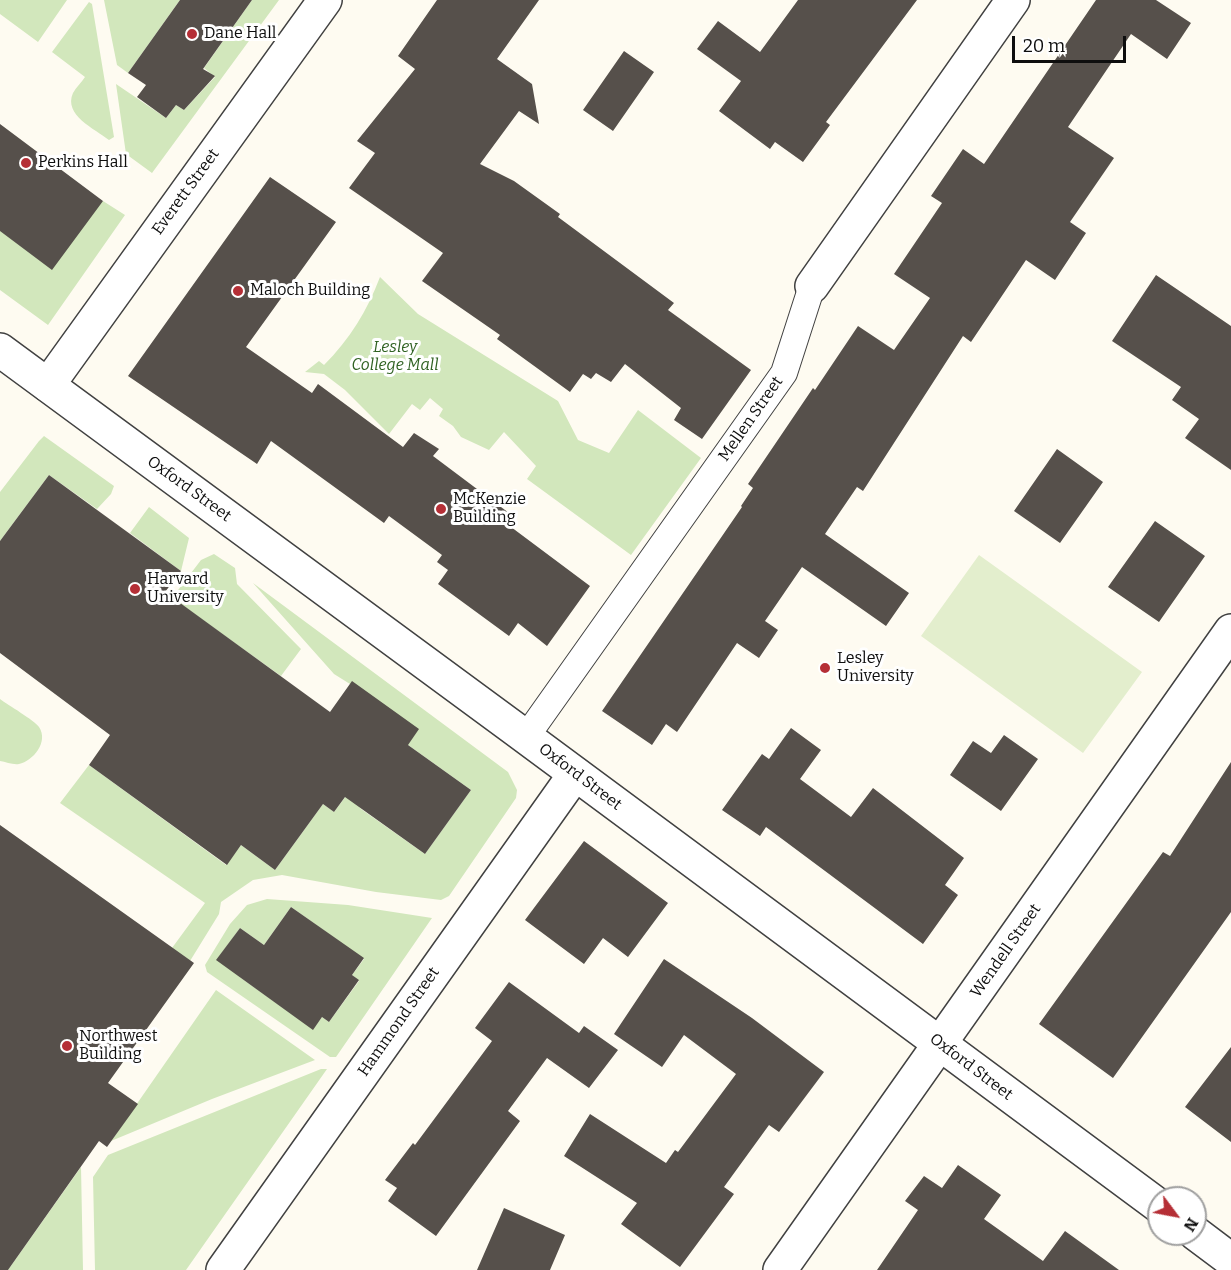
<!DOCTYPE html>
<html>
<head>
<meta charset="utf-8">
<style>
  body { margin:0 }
  #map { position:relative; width:1231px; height:1270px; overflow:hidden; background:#fefbf1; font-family:Bitter,serif }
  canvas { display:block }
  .north { position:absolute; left:1147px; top:1186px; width:60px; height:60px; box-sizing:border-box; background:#fff; border:2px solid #9f9f9f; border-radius:50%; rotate:122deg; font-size:16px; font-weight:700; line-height:24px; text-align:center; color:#0e0e0e }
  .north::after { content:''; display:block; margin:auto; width:21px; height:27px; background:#b52f36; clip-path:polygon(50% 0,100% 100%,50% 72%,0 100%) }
  .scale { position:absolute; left:1012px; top:36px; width:114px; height:27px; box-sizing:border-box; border:3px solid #0e0e0e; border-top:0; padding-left:8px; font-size:18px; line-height:21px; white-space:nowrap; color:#0e0e0e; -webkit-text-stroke:4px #fff; paint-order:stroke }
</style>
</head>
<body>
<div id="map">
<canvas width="1231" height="1270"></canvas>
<div class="north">N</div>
<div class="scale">20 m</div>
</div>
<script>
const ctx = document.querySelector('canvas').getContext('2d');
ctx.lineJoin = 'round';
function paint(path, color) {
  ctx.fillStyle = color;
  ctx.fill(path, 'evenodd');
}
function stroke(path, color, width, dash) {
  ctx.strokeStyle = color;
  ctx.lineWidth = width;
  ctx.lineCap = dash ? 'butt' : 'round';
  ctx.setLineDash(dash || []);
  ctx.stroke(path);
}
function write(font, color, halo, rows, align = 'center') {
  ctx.font = font + ' Bitter,serif';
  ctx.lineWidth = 6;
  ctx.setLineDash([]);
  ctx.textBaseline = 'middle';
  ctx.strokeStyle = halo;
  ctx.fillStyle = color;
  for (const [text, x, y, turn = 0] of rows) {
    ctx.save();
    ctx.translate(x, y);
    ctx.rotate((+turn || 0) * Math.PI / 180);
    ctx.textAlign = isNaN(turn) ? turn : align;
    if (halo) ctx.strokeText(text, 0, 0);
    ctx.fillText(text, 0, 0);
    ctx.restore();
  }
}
paint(new Path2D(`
  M0 0H67L38 42 0 14Z
  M104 0H180L128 73 117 65Z
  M252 0H279L152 173 126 154 116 84 166 118 176 105 184 110 215 77 204 68Z
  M89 2 92 4 114 137 109 140C95 129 63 115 73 93 76 87 82 82 85 77L52 52Z
  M103 201 125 215 48 325 0 290V231Z
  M380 277 418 314 558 401 578 440 609 453 638 410 701 458 631 555 527 479 536 466 504 432 489 450 461 437 453 426 439 416 443 409 430 398 420 410 412 404 389 434 345 390 324 374 305 372 319 361 324 365C350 339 367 311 380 277Z
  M44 436 114 486 111 494 97 509 49 475 0 541V492L39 441Z
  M149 507 189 538 181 571 130 533Z
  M214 554 235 568 237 584 301 649 281 676 172 598 201 560Z
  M253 583 508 772 517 790 516 798 449 896 441 900 376 892 282 875 253 880 221 902 219 914 190 961 172 948 205 903 60 803 89 765 226 865 241 845 275 870 323 804 334 812 349 792 361 809 425 854 471 790 408 745 350 684 334 674Z
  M0 699C8 705 34 720 39 727 49 742 33 761 19 764 13 765 6 762 0 761Z
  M267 899 348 905 432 918 336 1057H330L207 972 205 965 230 924 247 905ZM291 907 364 959 352 975 359 981 329 1022 322 1017 313 1029 241 978 221 954 240 928 264 945Z
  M216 990 315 1060 212 1099 111 1141Z
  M321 1069H327L186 1270H95L93 1177 108 1155Z
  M81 1167 83 1270H8Z`), '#d2e7bc');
paint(new Path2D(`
  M979 555 1142 672 1083 753 921 636Z`), '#e3eecd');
paint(new Path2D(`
  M180 0H252L203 69 215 76 184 110 176 105 166 118 137 97 146 85 128 73Z
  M437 0H539L497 59 532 84 539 124 519 111 480 164 514 181 560 214 558 217 674 303 668 310 751 370 702 439 674 420 681 408 625 364 611 382 596 373 591 379 583 374 570 392 497 339 500 335 422 281 443 253 349 188 375 153 357 141 415 69 398 56Z
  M798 0H917L826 122 830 125 803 162 775 142 770 149 719 111 741 81 697 49 718 21 760 52Z
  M1096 0H1156L1191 23 1167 59 1131 34 1068 127 1114 158 1070 222 1086 233 1055 280 1026 260 971 342 963 336 863 491 857 487 825 534 909 593 886 626 802 567 765 621 778 630 759 658 737 643 677 732 666 724 652 745 602 711 742 507 741 506 753 488 748 484 813 388 815 390 858 326 894 350 930 298 894 274 942 203 931 196 963 149 984 164Z
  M624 51 654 72 613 131 583 110Z
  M0 124 103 201 52 270 0 231Z
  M270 177 336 222 246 347 312 393 318 384 403 447 414 433 439 449 433 456 513 516 507 524 590 586 547 646 518 623 509 636 438 584 448 570 437 562 442 555 389 516 384 523 271 441 257 464 128 376Z
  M1156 275 1231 326V470L1185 438 1199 419 1172 400 1181 387 1112 341Z
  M1057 449 1103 482 1060 543 1014 511Z
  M49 475 181 571 165 592 330 712 352 681 419 729 408 745 471 790 425 854 345 797 334 812 323 804 275 870 241 845 227 865 89 765 110 735 0 653V541Z
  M1155 521 1205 556 1159 622 1108 587Z
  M791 728 821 750 800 779 851 817 873 788 964 858 945 885 958 895 923 944 766 827 760 836 722 810 762 754 769 759Z
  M1004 735 1038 759 1001 811 950 775 973 741 991 753Z
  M1231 762V912L1113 1078 1039 1024 1163 852 1170 856Z
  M0 825 194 963 108 1083 138 1104 107 1147 99 1141 8 1270H0Z
  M584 841 668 903 628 957 603 938 584 964 525 920Z
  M291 907 364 958 352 975 359 980 329 1022 322 1017 313 1030 216 960 240 928 264 945Z
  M664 959 752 1018 824 1072 779 1132 769 1125 724 1187 734 1194 680 1267 621 1224 637 1203 564 1156 590 1114 666 1163 675 1150 678 1152 736 1074 684 1035 662 1067 614 1034Z
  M509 982 579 1033 584 1026 618 1050 589 1088 547 1058 508 1111 520 1121 436 1236 388 1201 397 1188 385 1180 413 1143 415 1145 492 1041 475 1028Z
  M1231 1047V1142L1185 1107Z
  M958 1165 1001 1195 984 1219 1043 1261 1065 1231 1119 1270H877L918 1210 905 1201 924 1176 942 1188Z
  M504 1208 565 1235 550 1270H477Z`), '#56504b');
const pedestrian = new Path2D(`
  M526 737 784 373 812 286`);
const minor = new Path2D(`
  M812 286 1013 0
  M48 385 325 0
  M223 1270 575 774
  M780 1270 1231 631`);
const tertiary = new Path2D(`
  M0 350 515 729 1159 1206
  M1195 1233 1231 1260`);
stroke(pedestrian, '#414141', 28);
stroke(minor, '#414141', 36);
stroke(tertiary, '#414141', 36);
stroke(pedestrian, '#fff', 26);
stroke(minor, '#fff', 33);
stroke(tertiary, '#fff', 33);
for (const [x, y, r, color] of [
  [192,34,6,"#b52f36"],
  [26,163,6,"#b52f36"],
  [238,291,6,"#b52f36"],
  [441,509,6,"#b52f36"],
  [135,589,6,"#b52f36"],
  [825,668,6,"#b52f36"],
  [67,1046,6,"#b52f36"]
]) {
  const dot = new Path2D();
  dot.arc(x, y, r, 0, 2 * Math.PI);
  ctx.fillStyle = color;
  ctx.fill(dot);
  stroke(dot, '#fff', 2);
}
write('16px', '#0e0e0e', '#fff', [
  ["Dane Hall",204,34],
  ["Perkins Hall",38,163],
  ["Maloch Building",250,291],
  ["McKenzie",453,500],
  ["Building",453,518],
  ["Harvard",147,580],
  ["University",147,598],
  ["Lesley",837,659],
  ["University",837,677],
  ["Northwest",79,1037],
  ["Building",79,1055]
], 'left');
write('16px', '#0e0e0e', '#fff', [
  ["Everett Street",186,192,-54],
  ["Mellen Street",751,419,-55],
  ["Oxford Street",189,489,36],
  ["Oxford Street",580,777,37],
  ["Wendell Street",1006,951,-55],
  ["Hammond Street",399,1022,-55],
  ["Oxford Street",971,1067,37]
]);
write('italic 16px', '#306223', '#fff', [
  ["Lesley",395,348],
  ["College Mall",395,366]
]);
</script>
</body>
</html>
